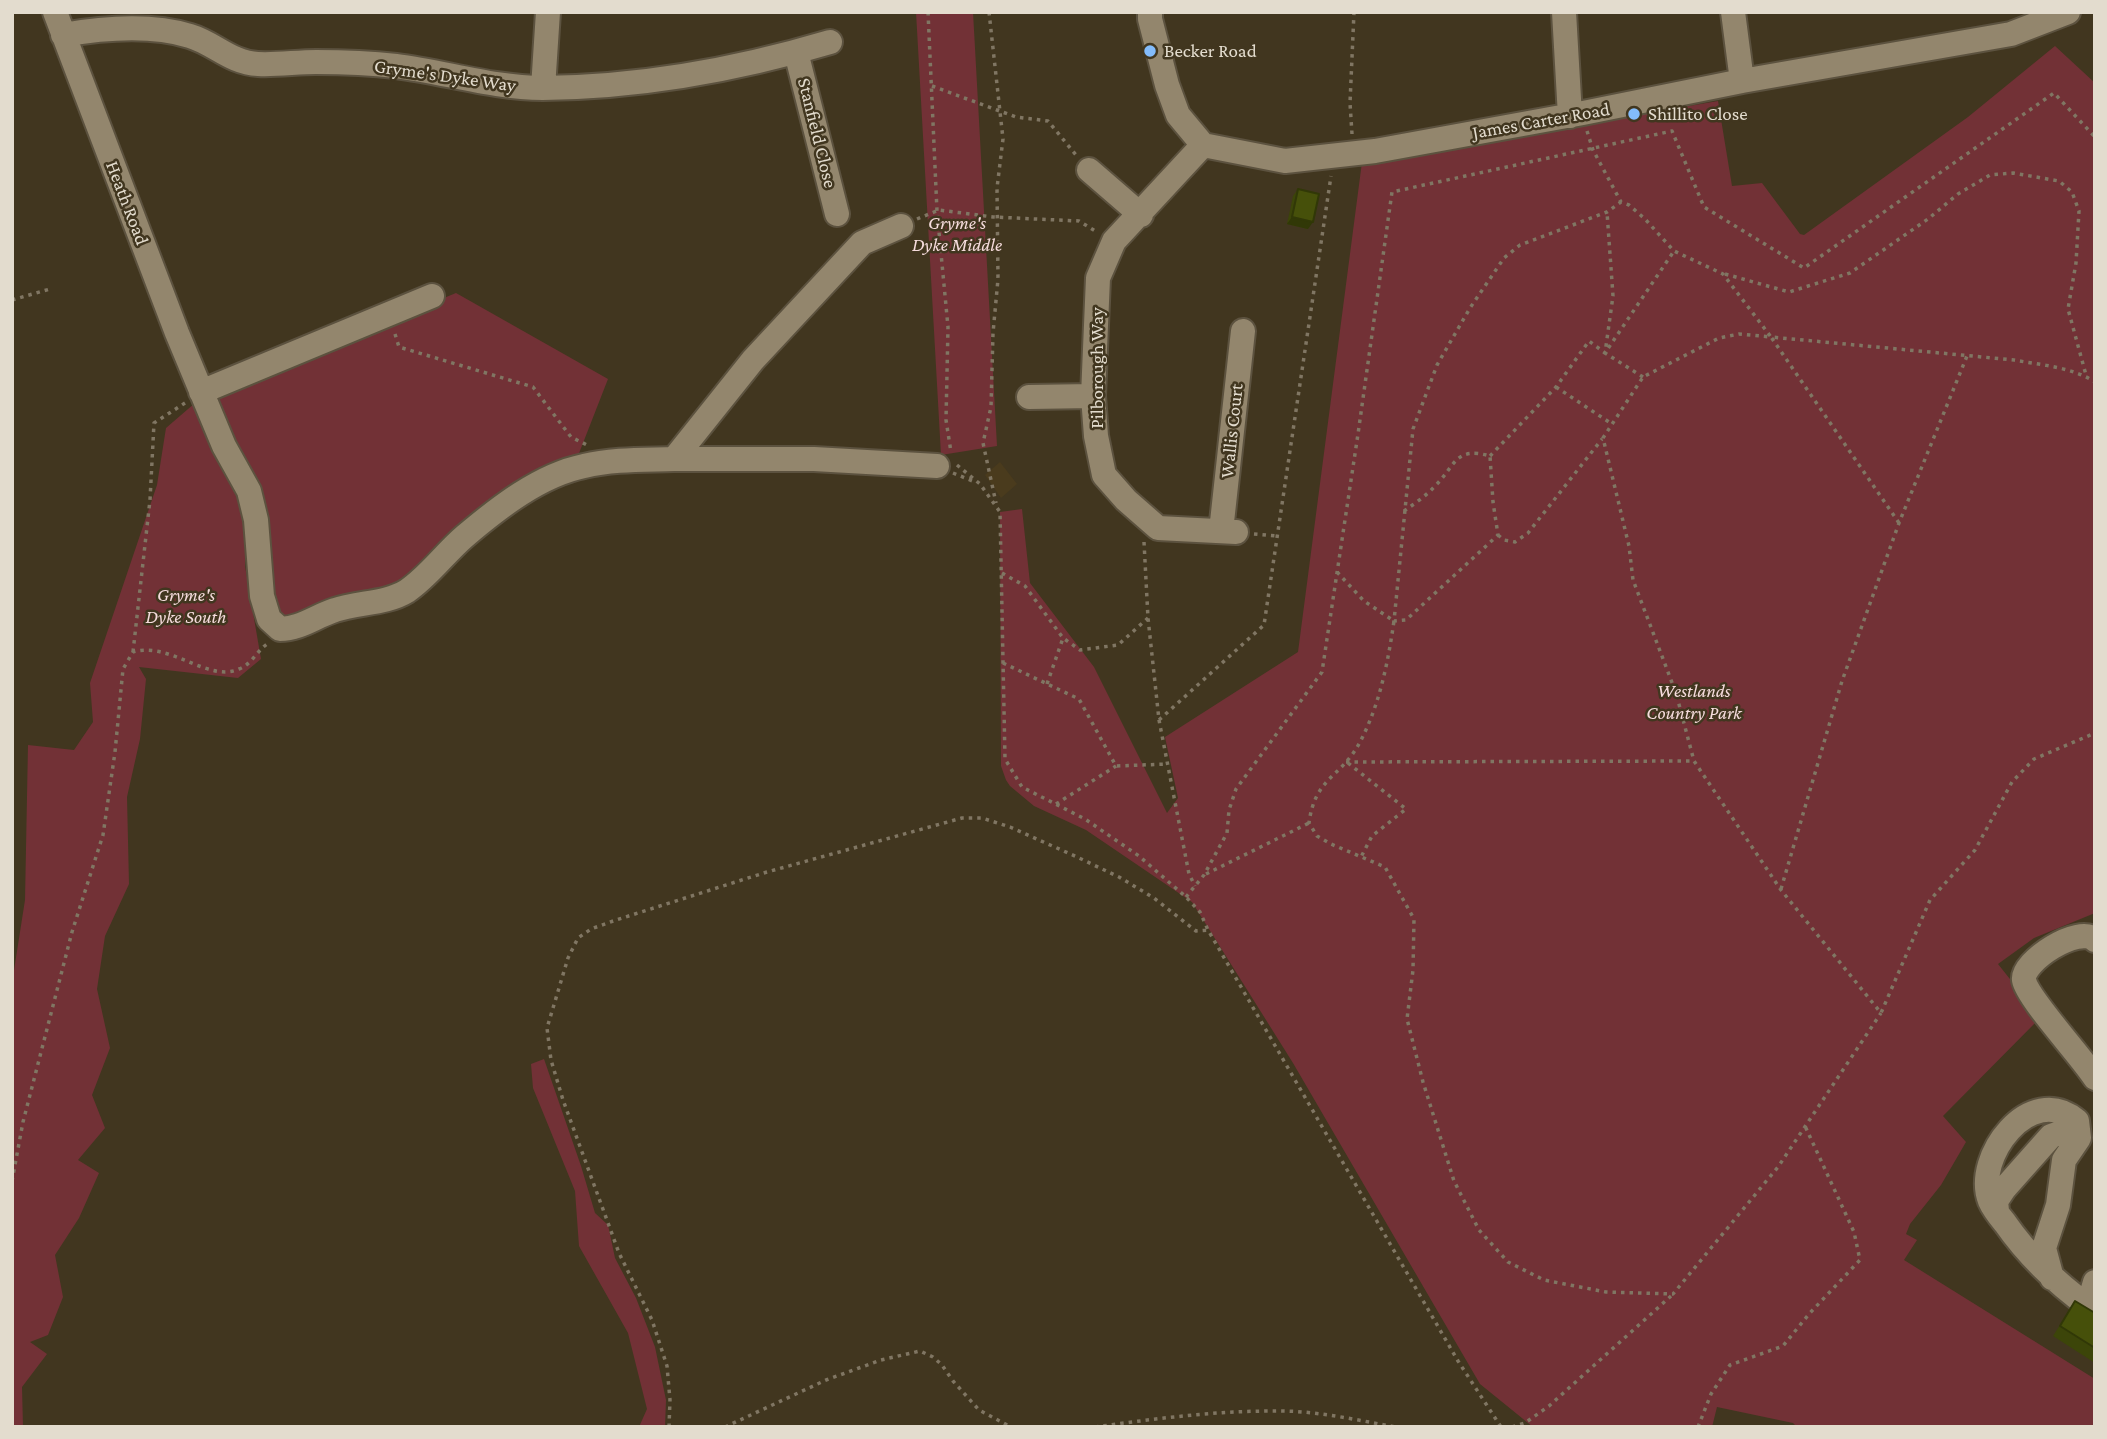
<!DOCTYPE html>
<html>
<head>
<meta charset="utf-8">
<style>
  body { margin:0 }
  #map { position:relative; width:2107px; height:1439px; overflow:hidden; background:#41361f; font-family:"Crimson Pro",serif }
  canvas { display:block }
  .frame { position:absolute; inset:0; border:14px solid #e3dcce; pointer-events:none }
</style>
</head>
<body>
<div id="map">
<canvas width="2107" height="1439"></canvas>
<div class="frame"></div>
</div>
<script>
const ctx = document.querySelector('canvas').getContext('2d');
ctx.lineJoin = 'round';
function paint(path, color) {
  ctx.fillStyle = color;
  ctx.fill(path, 'evenodd');
}
function stroke(path, color, width, dash) {
  ctx.strokeStyle = color;
  ctx.lineWidth = width;
  ctx.lineCap = dash ? 'butt' : 'round';
  ctx.setLineDash(dash || []);
  ctx.stroke(path);
}
function write(font, color, halo, rows, align = 'center') {
  ctx.font = font + ' "Crimson Pro",serif';
  ctx.lineWidth = 5;
  ctx.setLineDash([]);
  ctx.textBaseline = 'middle';
  ctx.strokeStyle = halo;
  ctx.fillStyle = color;
  for (const [text, x, y, turn = 0] of rows) {
    ctx.save();
    ctx.translate(x, y);
    ctx.rotate((+turn || 0) * Math.PI / 180);
    ctx.textAlign = isNaN(turn) ? turn : align;
    if (halo) ctx.strokeText(text, 0, 0);
    ctx.fillText(text, 0, 0);
    ctx.restore();
  }
}
paint(new Path2D(`
  M1000 462 1017 484 1001 498 985 475Z`), '#4a3b1d');
paint(new Path2D(`
  M916 12H973L997 446 941 455Z
  M2055 46 2095 83V913L2034 938 1998 964 2025 998 2038 1020 1943 1116 1966 1142 1941 1185 1910 1224 1906 1234 1917 1240 1904 1260 2095 1379V1427H1797L1793 1423 1717 1407 1712 1427H1533L1480 1384 1293 1063 1192 902 1086 830 1034 806 1010 786 1006 780 1001 766 1000 512 1022 509 1030 583 1094 667 1167 813 1178 798 1165 737 1298 652 1362 162 1718 101 1732 186 1762 183 1800 234 1804 235 1968 117Z
  M456 293 608 379 576 461 425 577 280 629 210 394Z
  M195 403 245 512V566L261 659 238 678 139 667 146 679 140 739 127 797 129 884 105 936 97 989 110 1048 92 1095 105 1128 78 1160 99 1173 79 1218 55 1255 63 1297 48 1335 30 1342 47 1354 22 1387 23 1427H12V983L25 900 28 745 74 750 93 722 90 683 157 485 166 428Z
  M544 1059 581 1166 595 1213 608 1225 615 1258 636 1298 655 1347 666 1400 665 1427H639L647 1409 628 1333 579 1246 575 1191 533 1088 531 1064Z`), '#723136');
const minor = new Path2D(`
  M55 12 177 333 224 446 249 491 256 520 262 596 269 619 280 629C300 629 316 616 335 610 358 602 386 604 407 591 429 576 445 553 465 536 498 508 540 475 584 466 613 459 644 460 674 459L753 360 862 243 901 226
  M1150 12V19L1167 85 1178 115 1203 145 1285 161 1375 151 1583 113 1742 81 2011 34 2068 12
  M1564 12 1570 116
  M1733 12 1742 81
  M63 35C103 28 151 24 190 36 214 43 231 63 258 64 277 65 297 62 316 62 342 62 370 63 396 66 445 72 493 88 543 88 641 87 736 70 830 42
  M796 52 837 214
  M543 88 548 12
  M1203 145 1114 241 1098 278 1093 396 1096 436 1104 475 1126 500 1158 528 1236 532
  M1089 170 1141 215
  M201 392 432 296
  M1029 397 1093 396
  M674 459H814L937 466
  M1221 531 1243 331
  M2095 940C2079 924 2021 962 2024 980 2027 998 2082 1057 2095 1078
  M1997 1211 1996 1201 2004 1189 2051 1136 2062 1132 2069 1135 2073 1147
  M2052 1278 2044 1248 2058 1205 2064 1160 2079 1138 2077 1121C2030 1081 1973 1158 1990 1201 1993 1208 2000 1217 2005 1223 2028 1256 2055 1282 2088 1306
  M2095 1282 2088 1306 2095 1311`);
stroke(minor, '#5c523f', 28);
stroke(new Path2D(`
  M928 12 937 211 948 327 946 420 951 452
  M989 12 1003 139 997 188 998 279 993 333 991 407 983 443 996 503
  M932 86 1016 117 1048 121 1076 155
  M1587 131 1593 150 1621 202 1629 205 1645 219 1674 251 1723 274 1771 337 2014 360C2041 365 2072 367 2095 382
  M1352 134 1350 103 1354 12
  M917 219 939 210 993 217 1079 221 1097 232
  M1725 274 1789 292 1850 273 1928 219 1958 194 1990 175 2013 173 2059 181 2072 192 2079 211 2076 263 2068 309 2086 375
  M12 300 50 289
  M395 334 399 347 533 387 571 437 587 445
  M1643 377 1605 353 1674 251
  M1556 387 1612 424
  M1490 456 1556 387 1589 341 1605 353 1613 296 1607 212
  M957 465 980 484 1000 512 1005 759 1022 787 1085 819 1139 856 1186 897 1200 912 1208 930 1458 1361 1501 1427
  M953 473 975 482
  M1404 511C1414 504 1426 496 1434 487 1456 466 1454 446 1490 456L1493 502 1498 535 1406 620 1394 621 1413 429 1437 365 1470 308 1504 258 1520 245 1607 212 1621 202
  M1899 523 1771 337 1739 334 1719 338 1643 377 1603 438 1629 546 1633 580 1676 693 1694 761 1781 890 1881 1013 1930 900 1975 850 2012 782 2034 759 2095 733
  M1254 534 1276 536
  M1498 535 1504 540 1515 542 1528 533 1602 439
  M1144 542 1148 618 1159 720 1189 874 1195 886
  M1337 572 1364 601 1394 621C1388 662 1380 704 1360 742 1341 778 1315 777 1309 823L1317 836 1331 844 1385 867 1414 919 1413 970 1407 1019 1423 1082 1454 1181 1479 1230 1508 1262 1544 1280 1606 1292 1673 1294 1778 1167 1881 1013
  M1002 573 1025 586 1063 638 1080 650 1118 645 1148 618
  M133 652 150 500 154 423 185 403
  M1003 663 1079 699 1116 766 1167 764
  M1047 684 1063 638
  M1159 720 1264 625 1331 176
  M1346 762 1694 761
  M1348 763 1406 809 1372 836 1361 857
  M1056 804 1116 766
  M1206 874 1309 823
  M1781 889 1842 681 1899 523 1967 356
  M1186 897 1204 875 1227 833 1229 810 1236 789 1322 672 1358 434 1392 192 1672 131 1704 207 1804 268 2054 93 2095 137
  M12 1181 23 1122 72 932 103 835 115 752 123 669 133 652C170 641 208 683 239 669 252 664 256 652 267 644
  M669 1427 670 1400 667 1366 652 1320 619 1253 563 1100 551 1060 547 1028 568 958 578 938 591 929 616 920 767 872 962 818H982L1010 827 1077 857 1119 877 1154 898 1196 931 1208 930
  M725 1427 826 1380 881 1360 920 1351 933 1357 942 1365 953 1381 979 1410 1011 1427
  M1095 1427C1153 1419 1213 1411 1273 1411 1314 1410 1356 1420 1396 1427
  M1512 1427 1525 1423 1549 1406 1671 1296
  M1698 1427 1711 1394 1730 1365 1783 1346 1809 1314 1860 1260 1854 1232 1805 1126`), '#807663', 3.5, [3.5, 5]);
stroke(minor, '#93866d', 24);
paint(new Path2D(`
  M1298 189 1308 229 1287 224 1293 196Z
  M2075 1301 2095 1313V1363L2053 1336Z`), '#3c4509');
paint(new Path2D(`
  M1292 217 1313 222 1308 229 1287 224Z`), '#313807');
const building = new Path2D(`
  M1298 189 1319 194 1313 222 1292 217Z
  M2075 1301 2095 1313V1348L2060 1326Z`);
paint(building, '#46500a');
stroke(building, '#313807', 2);
for (const [x, y, r, color] of [
  [1150,51,7,"#83bcfb"],
  [1634,114,7,"#83bcfb"]
]) {
  const dot = new Path2D();
  dot.arc(x, y, r, 0, 2 * Math.PI);
  ctx.fillStyle = color;
  ctx.fill(dot);
  stroke(dot, '#41361f', 2.5);
}
write('19px', '#e3dcce', '#41361f', [
  ["Becker Road",1164,51],
  ["Shillito Close",1648,114]
], 'left');
write('19px', '#e3dcce', '#41361f', [
  ["Gryme's Dyke Way",445,76,8],
  ["James Carter Road",1541,121,-10],
  ["Stanfield Close",817,133,76],
  ["Heath Road",127,203,69],
  ["Pilborough Way",1097,368,-90],
  ["Wallis Court",1232,431,-84]
]);
write('italic 19px', '#f6dcdd', '#41361f', [
  ["Gryme's",957,223],
  ["Dyke Middle",957,245],
  ["Gryme's",186,595],
  ["Dyke South",186,617],
  ["Westlands",1694,691],
  ["Country Park",1694,713]
]);
</script>
</body>
</html>
